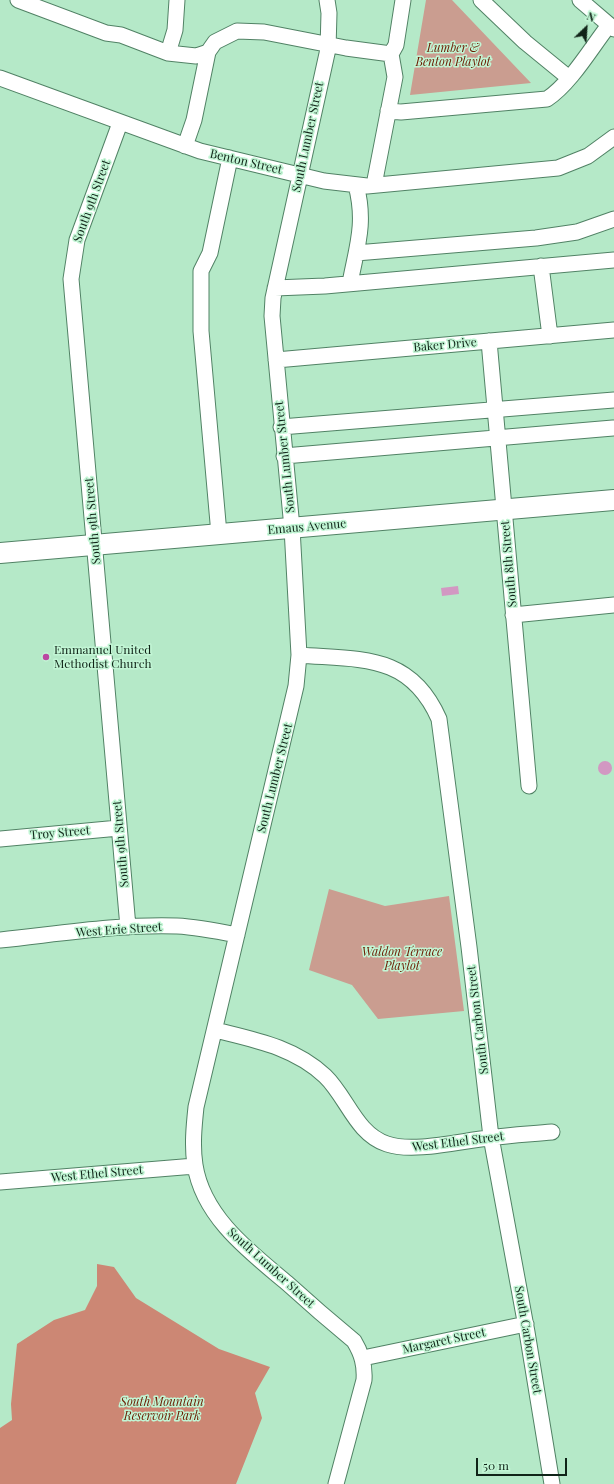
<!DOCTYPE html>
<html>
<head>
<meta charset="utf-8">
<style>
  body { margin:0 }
  #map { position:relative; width:614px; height:1484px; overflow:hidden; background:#b5e9c8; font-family:"Playfair Display",serif }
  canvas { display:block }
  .north { position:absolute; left:566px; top:8px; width:40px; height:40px; -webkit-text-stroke:3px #c2f6d5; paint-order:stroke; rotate:25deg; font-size:11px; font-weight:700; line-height:16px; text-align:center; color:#102418 }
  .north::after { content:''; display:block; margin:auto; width:14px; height:18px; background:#102418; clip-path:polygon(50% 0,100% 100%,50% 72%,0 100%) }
  .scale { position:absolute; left:476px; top:1458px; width:91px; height:18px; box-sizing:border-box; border:2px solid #102418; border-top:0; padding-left:5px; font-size:12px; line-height:14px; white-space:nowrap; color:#102418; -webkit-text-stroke:3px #c2f6d5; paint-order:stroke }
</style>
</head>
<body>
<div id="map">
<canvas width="614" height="1484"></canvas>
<div class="north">N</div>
<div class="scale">50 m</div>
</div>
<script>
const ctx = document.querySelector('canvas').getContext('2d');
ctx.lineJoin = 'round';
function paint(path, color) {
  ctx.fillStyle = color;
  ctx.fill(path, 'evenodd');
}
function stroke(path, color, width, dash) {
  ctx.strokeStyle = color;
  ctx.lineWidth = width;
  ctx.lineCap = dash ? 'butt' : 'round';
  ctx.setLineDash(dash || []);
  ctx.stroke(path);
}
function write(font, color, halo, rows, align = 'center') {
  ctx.font = font + ' "Playfair Display",serif';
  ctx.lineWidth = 3;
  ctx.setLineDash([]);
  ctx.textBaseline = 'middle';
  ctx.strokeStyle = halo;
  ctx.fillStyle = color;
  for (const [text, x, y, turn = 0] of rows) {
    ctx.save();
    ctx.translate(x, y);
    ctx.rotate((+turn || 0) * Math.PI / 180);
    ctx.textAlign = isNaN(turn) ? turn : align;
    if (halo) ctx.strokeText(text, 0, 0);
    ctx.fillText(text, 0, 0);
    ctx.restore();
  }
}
paint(new Path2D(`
  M426 0H452L531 83 410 95Z
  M329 889 385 906 449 896 464 1011 378 1019 352 985 309 970Z`), '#ca9d90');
paint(new Path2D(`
  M97 1264 114 1267 136 1298 219 1349 270 1367 255 1393 262 1418 236 1484H0V1428L12 1420 11 1404 17 1344 54 1320 85 1310 97 1286Z`), '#cc8774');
paint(new Path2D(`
  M458 586 459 594 442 596 441 588Z
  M598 768a7 7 0 1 1 14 0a7 7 0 1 1-14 0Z`), '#d298c2');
const minor = new Path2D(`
  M18 0 106 33 121 35 168 53 196 56 208 52 215 42 237 31 264 32 346 48 391 54 396 45 403 0
  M327 0 329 13 328 49 273 298 272 316 292 528 299 655 296 686 196 1107C194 1126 192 1146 195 1165 203 1217 250 1252 287 1283 309 1303 331 1322 354 1341 362 1354 365 1365 364 1380L336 1484
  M481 0 525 42 569 78
  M580 0 614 29
  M168 53 175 30 177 0
  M0 78 200 151 324 181 367 186 558 168 588 156 614 137
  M388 111 401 112 547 99C571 83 591 48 609 25
  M120 123 77 240 71 279 128 927
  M185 146 194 120 208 52
  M374 185 395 77 391 54
  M356 253 536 238 577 232 614 219
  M541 266 550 336
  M350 283C357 246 366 223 356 185
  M275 288 325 286 614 260
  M489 341 529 786
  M276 360 614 330
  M281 427 614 400
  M284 456 613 428
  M219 534 201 331V271L210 253 230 158
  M513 615 614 605
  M299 655C360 660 410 653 439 719L469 947 491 1137 527 1332 552 1484
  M0 839 119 828
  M0 940C58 934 118 924 177 926 197 927 217 931 237 935
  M215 1030C255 1040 294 1047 325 1076 347 1097 356 1134 387 1144 413 1153 460 1141 489 1138 510 1135 531 1134 552 1132
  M0 1182 195 1166
  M363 1358 526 1324`);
const major = new Path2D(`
  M0 553 614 500`);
stroke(minor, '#518265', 17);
stroke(major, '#518265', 22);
stroke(minor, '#fff', 15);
stroke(major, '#fff', 20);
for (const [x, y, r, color] of [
  [46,657,4,"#bb48a2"]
]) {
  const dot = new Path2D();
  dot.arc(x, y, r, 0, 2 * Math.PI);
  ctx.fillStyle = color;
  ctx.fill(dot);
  stroke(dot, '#c2f6d5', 1.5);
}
write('italic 12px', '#6b1a00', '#c2f6d5', [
  ["Lumber &",453,48],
  ["Benton Playlot",453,62],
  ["Waldon Terrace",402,952],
  ["Playlot",402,966],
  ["South Mountain",162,1402],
  ["Reservoir Park",162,1416]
]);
write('12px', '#102418', '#c2f6d5', [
  ["South Lumber Street",308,137,-78],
  ["Benton Street",246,162,13],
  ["South 9th Street",92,201,-70],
  ["Baker Drive",445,345,-5],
  ["South Lumber Street",285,457,-96],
  ["South 9th Street",93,521,-95],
  ["Emaus Avenue",307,527,-5],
  ["South 8th Street",509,564,-95],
  ["South Lumber Street",275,778,-76],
  ["Troy Street",60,833,-5],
  ["South 9th Street",121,844,-95],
  ["West Erie Street",119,930,-4],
  ["South Carbon Street",478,1020,-97],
  ["West Ethel Street",458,1142,-7],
  ["West Ethel Street",97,1174,-5],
  ["South Lumber Street",271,1268,42],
  ["South Carbon Street",528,1340,80],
  ["Margaret Street",444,1341,-12]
]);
write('12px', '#102418', '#c2f6d5', [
  ["Emmanuel United",54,650],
  ["Methodist Church",54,664]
], 'left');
</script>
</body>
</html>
